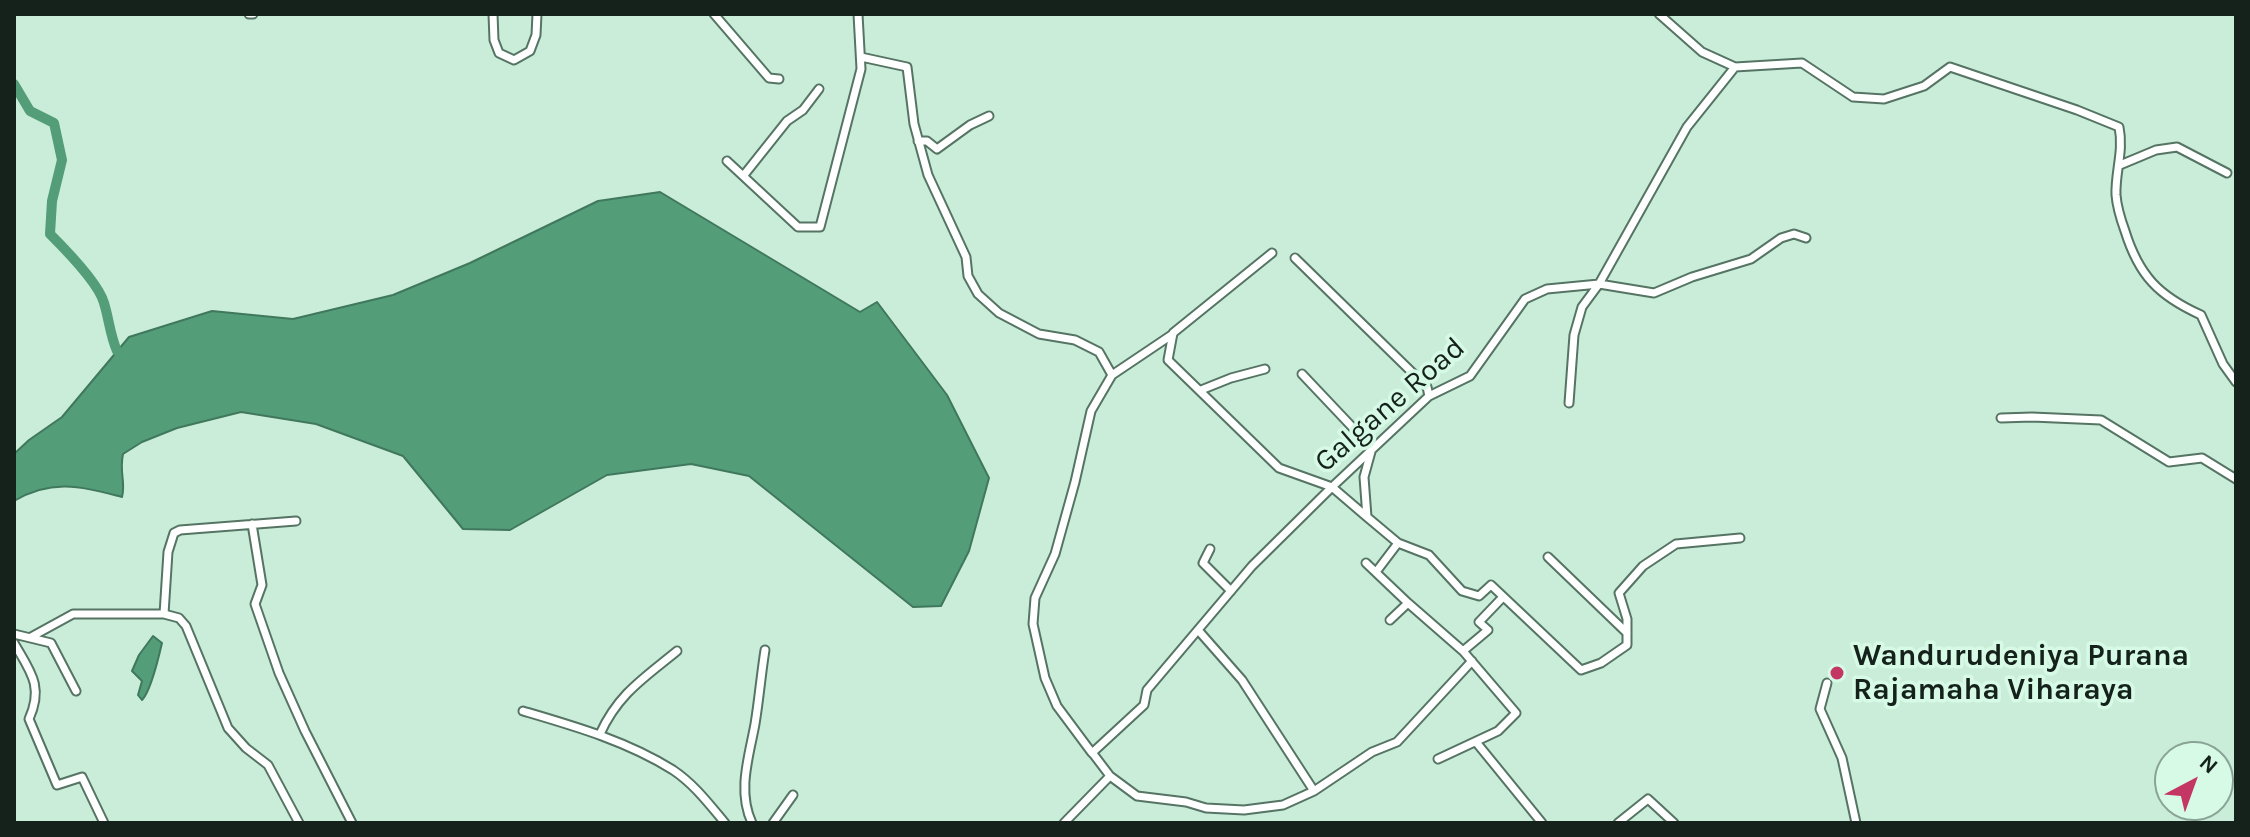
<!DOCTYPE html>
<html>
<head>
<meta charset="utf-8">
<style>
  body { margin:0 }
  #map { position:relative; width:2250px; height:837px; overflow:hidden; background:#caedd9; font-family:Karla,sans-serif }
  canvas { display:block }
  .frame { position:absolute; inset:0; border:16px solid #15211b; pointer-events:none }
  .north { position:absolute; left:2154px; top:741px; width:80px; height:80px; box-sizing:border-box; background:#d7fae6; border:2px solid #89a395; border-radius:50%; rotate:41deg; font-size:22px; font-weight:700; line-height:32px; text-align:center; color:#15211b }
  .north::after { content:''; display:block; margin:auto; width:28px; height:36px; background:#c43765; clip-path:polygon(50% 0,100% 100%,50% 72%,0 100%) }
</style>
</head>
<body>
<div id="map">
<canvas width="2250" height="837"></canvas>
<div class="frame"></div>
<div class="north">N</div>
</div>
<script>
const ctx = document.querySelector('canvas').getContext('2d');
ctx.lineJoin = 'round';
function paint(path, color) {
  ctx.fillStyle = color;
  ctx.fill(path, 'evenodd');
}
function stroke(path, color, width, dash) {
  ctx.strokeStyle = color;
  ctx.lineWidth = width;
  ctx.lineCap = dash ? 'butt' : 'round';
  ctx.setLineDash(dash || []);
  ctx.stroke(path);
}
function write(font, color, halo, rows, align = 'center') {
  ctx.font = font + ' Karla,sans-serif';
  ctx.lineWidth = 7;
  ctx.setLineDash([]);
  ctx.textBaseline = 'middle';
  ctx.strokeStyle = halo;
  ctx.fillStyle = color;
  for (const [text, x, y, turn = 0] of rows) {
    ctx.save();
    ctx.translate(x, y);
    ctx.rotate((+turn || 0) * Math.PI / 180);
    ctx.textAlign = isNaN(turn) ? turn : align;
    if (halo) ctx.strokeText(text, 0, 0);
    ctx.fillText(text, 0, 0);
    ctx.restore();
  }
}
const water = new Path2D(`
  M660 192 860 312 877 302 947 395 989 478 969 551 941 606 913 607 749 476 691 464 607 475 510 530 463 529 403 456 316 424 241 412 177 428 142 442 123 454C119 473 126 482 122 497 82 487 53 478 14 501V454L29 440 62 417 129 337 212 311 293 319 393 295 470 263 598 201Z
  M153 636 162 643C159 656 150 692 142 700L138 695 142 681 132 671 139 655Z`);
paint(water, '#539d79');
stroke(water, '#40785d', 2);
stroke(new Path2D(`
  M14 84 30 111 54 123 62 160 52 201 50 234C65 249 99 284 104 303 109 319 110 335 117 351`), '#539d79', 10);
const minor = new Path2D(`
  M249 14H253
  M493 14 494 40 499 53 514 60 530 51 536 35 537 14
  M714 14 769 78 779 79
  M1659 14 1702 52 1735 67 1802 63 1853 97 1884 99 1924 86 1950 67 2077 110 2119 127C2124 151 2115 172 2116 195 2117 208 2121 220 2125 231 2139 276 2159 296 2201 315L2223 364 2236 382
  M861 57 907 67 914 124 928 175 966 257 968 276 978 294 999 313 1039 334 1075 340 1099 352 1112 375 1091 411 1075 482 1055 554 1035 598 1033 624 1045 678 1057 706 1092 753 1144 705 1147 690 1252 566 1332 487 1429 396 1470 376 1525 299 1547 289 1599 284 1687 127 1735 67
  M918 141H927L937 149 970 125 989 116
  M727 161 798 227H820L861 69 858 14
  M2120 165 2156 150 2177 147 2227 173
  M744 175 787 121 803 110 819 89
  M1272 253 1173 333 1168 360 1279 468 1332 487 1367 517
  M1295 258 1427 387 1429 396
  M1302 374 1372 448 1364 477 1367 517 1398 543 1429 555 1462 591 1479 596 1491 585 1581 670 1601 663 1627 645V619L1619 593 1643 566 1676 544 1740 538
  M1112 375 1173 334
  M1201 390 1231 378 1265 369
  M1569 403 1574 335 1582 307 1599 284 1654 293 1692 277 1751 259 1781 238 1794 234 1806 238
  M2001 418 2032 417 2101 420 2169 462 2202 458 2236 479
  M296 521 180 530 174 533 168 552 164 614 179 618 186 626 228 728 246 748 268 765 299 823
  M252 524 262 585 255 604 279 673 305 731 352 823
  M1210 549 1203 563 1231 591
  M1548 557 1627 633
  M1366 563 1408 603
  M1376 572 1398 543
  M1390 620 1408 603 1463 651
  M1198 630 1242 680 1314 791
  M14 634 51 643 76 691
  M31 637 73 614H164
  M14 643C30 671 44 686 29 719L57 785 82 777 104 823
  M1827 683 1820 709 1842 758 1856 823
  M523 711C574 726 627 741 673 770 694 784 709 804 725 823
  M600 734C618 694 644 678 677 651
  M1476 742 1542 823
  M1091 751 1110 776 1137 796 1186 802 1206 808 1244 810 1283 805 1314 791 1372 752 1397 742 1472 661
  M1438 759 1498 731 1516 713 1463 651 1488 630 1479 622 1503 597
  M752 823C737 791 749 757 755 724 759 700 761 675 765 650
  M773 823 793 795
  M1064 823 1110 776
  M1618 823 1648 799 1674 823`);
stroke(minor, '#557464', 11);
stroke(minor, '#fff', 7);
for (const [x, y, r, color] of [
  [1837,673,8,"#c43765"]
]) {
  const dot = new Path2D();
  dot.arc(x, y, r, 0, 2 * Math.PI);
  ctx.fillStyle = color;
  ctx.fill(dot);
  stroke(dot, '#d7fae6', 3);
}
write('30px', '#15211b', '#d7fae6', [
  ["Galgane Road",1390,405,-41]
]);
write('bold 30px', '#15211b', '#d7fae6', [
  ["Wandurudeniya Purana",1853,656],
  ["Rajamaha Viharaya",1853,690]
], 'left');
</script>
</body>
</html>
